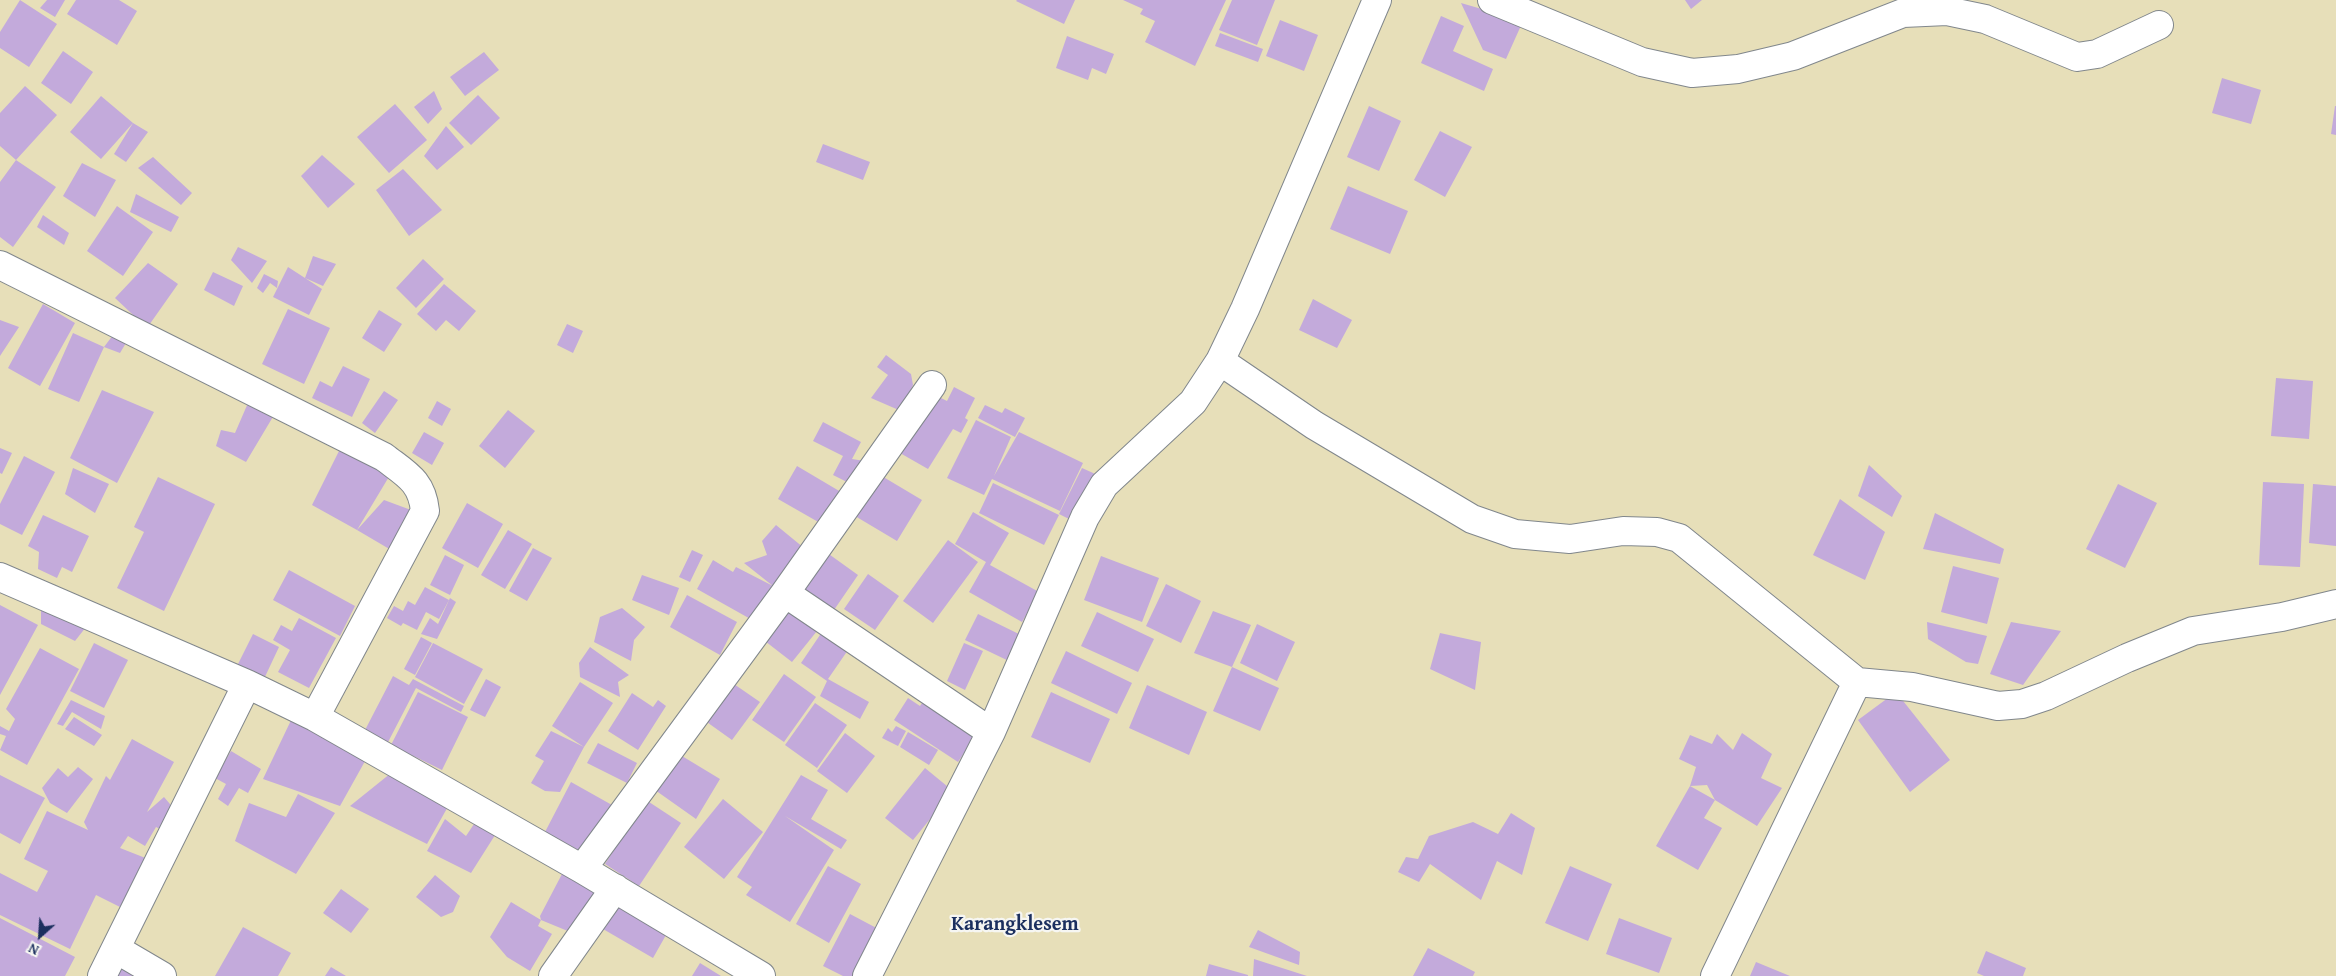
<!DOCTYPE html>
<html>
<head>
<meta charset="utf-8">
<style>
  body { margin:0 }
  #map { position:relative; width:2336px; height:976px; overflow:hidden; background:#e7dfb9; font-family:"Gentium Book Plus",serif }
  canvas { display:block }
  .north { position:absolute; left:15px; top:911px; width:50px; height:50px; -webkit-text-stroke:4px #f6f6f2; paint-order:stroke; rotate:206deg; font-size:14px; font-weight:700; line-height:20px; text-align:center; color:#1b2f5e }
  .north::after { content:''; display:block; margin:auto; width:18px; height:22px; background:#1b2f5e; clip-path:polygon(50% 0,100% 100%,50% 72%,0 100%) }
</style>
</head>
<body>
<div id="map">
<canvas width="2336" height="976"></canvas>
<div class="north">N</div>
</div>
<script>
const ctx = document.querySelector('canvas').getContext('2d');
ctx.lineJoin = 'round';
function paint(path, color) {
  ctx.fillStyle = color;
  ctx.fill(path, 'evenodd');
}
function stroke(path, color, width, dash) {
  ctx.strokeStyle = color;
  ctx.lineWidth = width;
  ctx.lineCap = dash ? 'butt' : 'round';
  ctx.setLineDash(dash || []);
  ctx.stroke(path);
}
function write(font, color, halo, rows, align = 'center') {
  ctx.font = font + ' "Gentium Book Plus",serif';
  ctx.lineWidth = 4.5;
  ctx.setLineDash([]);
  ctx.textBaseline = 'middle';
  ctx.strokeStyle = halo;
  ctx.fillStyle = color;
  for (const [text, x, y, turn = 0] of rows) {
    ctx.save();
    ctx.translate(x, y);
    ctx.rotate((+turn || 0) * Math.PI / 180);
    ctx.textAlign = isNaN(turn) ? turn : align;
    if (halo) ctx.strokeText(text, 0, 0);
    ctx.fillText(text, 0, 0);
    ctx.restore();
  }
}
paint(new Path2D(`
  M20 0 57 24 29 67 0 48V32Z
  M47 0H65L55 17 40 8Z
  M76 0H119L137 11 117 45 67 14Z
  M1017 0H1075L1064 24 1016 1Z
  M1123 0H1226L1195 66 1145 42 1155 21 1140 14 1143 9Z
  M1232 0H1275L1257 45 1219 30Z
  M1685 0H1702L1691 9Z
  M1461 3 1523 21 1506 59 1483 50Z
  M1441 16 1464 26 1453 51 1493 69 1484 91 1421 63Z
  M1280 20 1318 35 1304 71 1266 56Z
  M1220 33 1263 49 1258 62 1215 46Z
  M1067 36 1114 54 1106 74 1092 68 1088 80 1056 68Z
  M63 51 93 72 71 104 41 83Z
  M484 52 499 70 465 96 450 77Z
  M2222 78 2261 90 2251 124 2212 113Z
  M25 86 57 115 16 160 0 146V113Z
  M434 91 442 109 428 124 414 107Z
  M478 95 500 118 471 145 449 123Z
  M101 96 133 123 101 159 70 132Z
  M395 104 427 140 389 173 357 137Z
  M1369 106 1401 121 1379 171 1347 157Z
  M2335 106H2336V135L2331 134Z
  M133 123 148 132 126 162 114 154Z
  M446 126 464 147 437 170 424 156Z
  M1440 131 1472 147 1445 197 1414 180Z
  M823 144 870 162 863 180 816 162Z
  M322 155 355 184 328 208 301 176Z
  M153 157 192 193 181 205 138 168Z
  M16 160 56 187 13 247 0 237V182Z
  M82 163 116 180 95 217 63 196Z
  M403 169 442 210 409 236 376 190Z
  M1348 186 1408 211 1390 254 1330 229Z
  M136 194 179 217 171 232 130 212Z
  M117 206 153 232 123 276 87 251Z
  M43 215 69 233 64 245 37 227Z
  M238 247 267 261 252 283 231 260Z
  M313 256 336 264 323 286 305 278Z
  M423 259 444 279 416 308 396 288Z
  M148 263 178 284 147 328 115 298Z
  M288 267 322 289 309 315 273 297Z
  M213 272 243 286 234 306 204 290Z
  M264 274 278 281 277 288 270 283 263 293 257 288Z
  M444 284 476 311 459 331 446 320 436 331 417 314Z
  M1313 299 1352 320 1337 348 1299 330Z
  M43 304 75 323 40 386 8 368Z
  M288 309 330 328 304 384 262 364Z
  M379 310 402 324 384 352 362 338Z
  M0 320 19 327 0 356Z
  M567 324 583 331 573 353 557 345Z
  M73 333 104 347 79 402 48 389Z
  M113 335 129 338 120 353 104 347Z
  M886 355 911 374 913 385 901 411 871 398 888 375 877 367Z
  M343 366 370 379 352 417 312 398 320 381 332 387Z
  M2276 378 2313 381 2309 439 2271 436Z
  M954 387 975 398 965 418 968 420 961 433 953 429 928 469 900 453 935 395 947 401Z
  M102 390 154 412 117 483 70 458Z
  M384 391 398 400 375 433 362 423Z
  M437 401 451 409 442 426 428 418Z
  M248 403 277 410 246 462 216 446 221 430 235 433Z
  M985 405 1002 413 1005 408 1025 418 1015 437 978 418Z
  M508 410 535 431 505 468 479 446Z
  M976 420 1011 437 994 476 1019 432 1083 463 1060 511 992 479 984 495 947 478Z
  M823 422 861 442 852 459 865 461 853 485 833 475 843 456 813 441Z
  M424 432 444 443 432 465 412 453Z
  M341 447 390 475 357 530 312 505Z
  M0 448 12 453 2 474 0 473Z
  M24 456 55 472 22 535 0 524V504Z
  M1869 465 1902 496 1892 517 1858 496Z
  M797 466 846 495 827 527 778 499Z
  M73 468 109 484 95 513 65 494Z
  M1082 468 1102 477 1079 524 1059 514Z
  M880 475 922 500 897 541 855 516Z
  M158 477 215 504 164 611 117 588 144 532 134 527Z
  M2263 482 2304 484 2300 567 2259 565Z
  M993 483 1059 515 1044 545 979 513Z
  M2118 484 2157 503 2125 568 2086 549Z
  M2313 484 2336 486V546L2309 543Z
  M1840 499 1885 532 1865 580 1813 555Z
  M384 500 411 510 391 550 357 530Z
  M467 503 503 524 478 568 442 548Z
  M973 512 1009 533 990 565 1039 592 1022 622 969 592 986 562 955 544Z
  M1935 513 2004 549 2000 564 1923 549Z
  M43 515 89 536 72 572 62 567 57 578 38 569 39 552 28 546Z
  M776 525 804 548 773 586 754 621 697 589 713 560 733 572 736 567 773 586 744 563 767 555 762 541Z
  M508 530 532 544 505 589 481 575Z
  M948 540 978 562 933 623 903 601Z
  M533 548 552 558 527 601 509 591Z
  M692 550 703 555 690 582 679 577Z
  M826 552 858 575 834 610 801 587Z
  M445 555 464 565 450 595 430 585Z
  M1101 556 1159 578 1142 622 1084 600Z
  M1953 566 1999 578 1987 624 1941 612Z
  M289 570 355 606 340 636 273 600Z
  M868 574 899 596 875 630 844 609Z
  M642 575 679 588 669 615 632 600Z
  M1166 584 1201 601 1181 643 1146 626Z
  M425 587 449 600 439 619 426 612 417 630 403 623 401 626 387 618 394 606 403 611 408 601 415 605Z
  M687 595 737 622 720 655 670 627Z
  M450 598 456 602 437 639 421 634 430 618 438 624Z
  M0 605 38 625 0 695Z
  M41 607 86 627 75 641 41 624Z
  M786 607 817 631 792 662 761 638Z
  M622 608 645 627 634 640 631 661 594 642 600 617Z
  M1213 611 1251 625 1232 667 1279 688 1260 731 1213 711 1232 667 1194 653Z
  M1097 612 1154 639 1138 672 1081 646Z
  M978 614 1025 637 1013 663 965 640Z
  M299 618 336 638 309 688 278 672 290 650 273 640 281 625 292 631Z
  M1927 622 1987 636 1978 664 1966 662 1928 639Z
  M2011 622 2061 631 2023 685 1990 674Z
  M1257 624 1295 642 1277 681 1240 663Z
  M822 632 848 650 828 679 869 702 860 719 820 696 827 681 801 663Z
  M1440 633 1481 642 1475 690 1430 669Z
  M253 634 279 647 263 681 236 668Z
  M421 637 432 643 415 675 404 669Z
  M94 643 128 660 104 708 70 691Z
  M433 643 483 669 464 704 415 677Z
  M964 643 983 651 965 690 947 681Z
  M590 647 629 675 618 682 620 697 580 677 579 663Z
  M40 648 79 669 27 765 0 750 6 736 0 734V726L9 731 15 719 6 709Z
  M1066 651 1132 683 1117 714 1051 683Z
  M784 674 816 697 784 742 752 720Z
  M393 676 409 685 413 679 464 706 461 712 416 688 386 746 363 734Z
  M486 679 501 687 485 717 470 710Z
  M580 682 613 703 584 747 560 792 545 791 531 783 544 761 535 756 551 731 584 747 552 726Z
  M731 682 760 702 732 740 704 720Z
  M1147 685 1207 712 1189 755 1129 728Z
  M418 692 468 717 442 770 391 745Z
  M1051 692 1110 719 1090 763 1031 737Z
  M1896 692 1950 760 1910 792 1858 720Z
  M632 693 653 707 658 700 666 706 638 750 608 731Z
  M927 696 979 730 958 762 894 720 908 698 920 706Z
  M71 700 105 716 101 729 72 712 63 726 57 724Z
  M815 703 847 725 817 768 785 745Z
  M294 714 369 754 340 806 263 779Z
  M74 717 102 735 94 746 65 729Z
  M896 726 906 731 898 746 882 738 888 728 892 732Z
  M908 732 938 750 929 765 900 747Z
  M845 733 875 756 847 793 817 771Z
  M1742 733 1772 754 1761 778 1782 788 1757 826 1715 800 1707 785 1690 786 1715 800 1704 818 1722 828 1698 870 1656 846 1690 786 1696 767 1679 759 1690 735 1712 744 1717 734 1733 750Z
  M132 739 174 762 147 812 164 797 175 810 162 830 156 827 145 846 128 836 120 848 148 859 124 909 96 895 70 949 0 915V873L37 892 48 871 24 859 47 811 88 830 84 822 106 776 110 780Z
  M598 743 637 763 627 783 587 763Z
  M231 751 261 769 248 793 239 788 228 806 218 799 226 784 215 778Z
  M677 753 720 779 696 819 655 790Z
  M78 767 93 779 67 813 50 803 42 788 58 768 68 777Z
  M925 768 953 791 913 840 885 818Z
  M396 769 450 803 427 844 350 806Z
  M0 775 45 798 20 844 0 833Z
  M801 775 828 790 811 819 847 840 841 849 785 816 834 850 790 922 746 895 752 887 737 877Z
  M571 782 612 805 586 854 545 832Z
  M298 794 335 813 296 874 235 841 249 803 286 817Z
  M723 799 763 832 724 879 684 847Z
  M646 800 681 823 639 886 605 864Z
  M1511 813 1535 828 1522 875 1497 861 1481 900 1430 864 1419 882 1398 872 1406 857 1418 859 1429 836 1473 822 1498 834Z
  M478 818 497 832 471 873 427 851 445 819 466 836Z
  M828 866 861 884 829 943 796 924Z
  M1570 866 1612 884 1588 941 1545 923Z
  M562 874 597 892 575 934 541 920 538 926 552 934 530 971 507 957 490 937 511 902 541 920 540 916Z
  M435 875 460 896 453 912 441 917 416 897Z
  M341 889 369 909 351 933 323 913Z
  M616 906 666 935 653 958 603 929Z
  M850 914 884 932 861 976H843L823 966Z
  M0 918 75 957 65 976H0Z
  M1619 918 1672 938 1659 973 1606 954Z
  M243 927 291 953 278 976H215Z
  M1258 930 1300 952 1299 965 1249 947Z
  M1428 948 1475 972 1473 976H1413Z
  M1986 951 2026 968 2023 976H1984L1977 973Z
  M123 957 157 976H112Z
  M1254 959 1307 976H1253Z
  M1756 962 1790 976H1750Z
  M700 963 721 976H692Z
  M1209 964 1248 975V976H1206Z
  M331 967 346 976H325Z`), '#c3aadb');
const street = new Path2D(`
  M1492 0 1642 62 1692 73 1738 69 1793 56 1903 13 1947 11 1985 19 2077 57 2097 54 2159 25
  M0 265 384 457C406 474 422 481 425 511L315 717
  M1220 361 1314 425 1472 519 1515 534 1570 539 1623 531 1657 532 1679 538 1857 682 1912 687 1998 706 2022 704 2046 696 2127 658 2193 631 2282 617 2336 604
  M0 577 247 684 315 717 582 869 761 976
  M785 593 991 732
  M582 869 785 593 932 385
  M116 949 162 976
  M102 976 247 684
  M553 976 615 888
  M867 976 991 732 1085 517 1104 485 1193 402 1220 361 1245 309 1377 0
  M1715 976 1857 682`);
stroke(street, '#81878c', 30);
stroke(street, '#fff', 28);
write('bold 20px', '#1b2f5e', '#f6f6f2', [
  ["Karangklesem",1015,925]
]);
</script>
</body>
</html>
